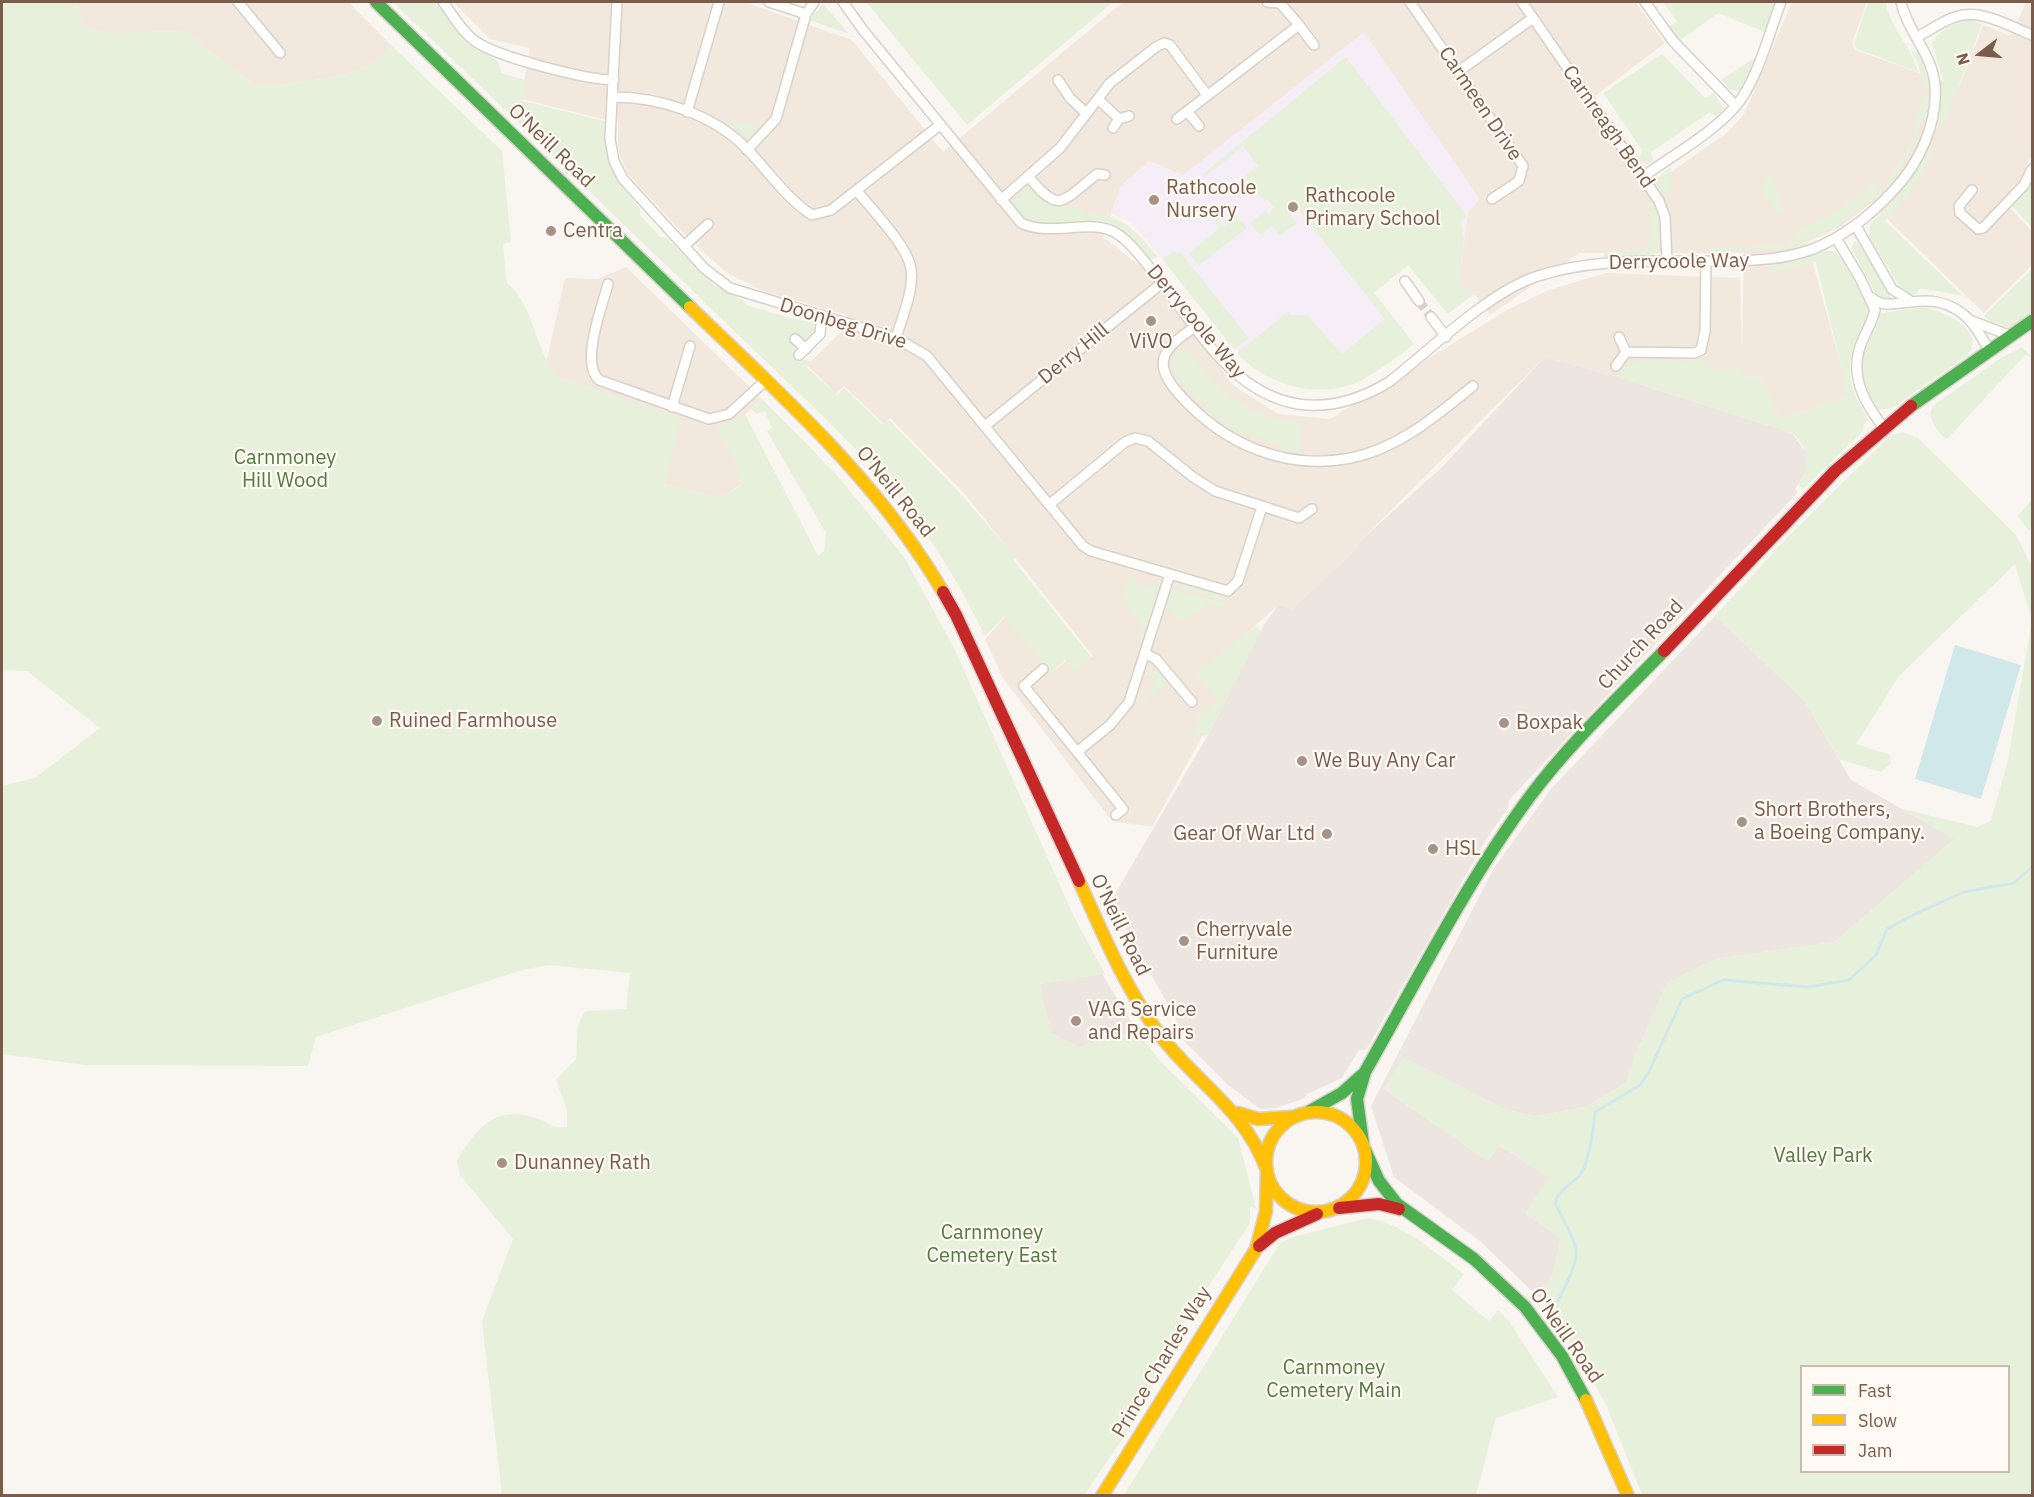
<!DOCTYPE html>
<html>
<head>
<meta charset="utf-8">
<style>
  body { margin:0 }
  #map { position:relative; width:2034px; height:1497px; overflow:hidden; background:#f9f5f0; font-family:"IBM Plex Sans",sans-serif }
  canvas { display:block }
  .frame { position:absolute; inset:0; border:3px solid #7a5c4d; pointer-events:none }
  .legend { position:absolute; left:1800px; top:1365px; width:210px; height:108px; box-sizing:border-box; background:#fffaf3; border:2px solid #cabbb1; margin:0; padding:8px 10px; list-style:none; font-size:18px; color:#7a5c4d }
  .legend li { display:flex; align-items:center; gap:12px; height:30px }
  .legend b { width:30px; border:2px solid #cabbb1 }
  .north { position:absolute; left:1950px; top:24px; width:60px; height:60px; -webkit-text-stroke:4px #fffaf3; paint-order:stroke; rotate:254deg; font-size:16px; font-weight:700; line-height:24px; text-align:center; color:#7a5c4d }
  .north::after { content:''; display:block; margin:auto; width:21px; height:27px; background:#7a5c4d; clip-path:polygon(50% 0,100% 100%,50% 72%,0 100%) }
</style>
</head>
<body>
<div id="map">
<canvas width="2034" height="1497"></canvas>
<div class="frame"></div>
<ul class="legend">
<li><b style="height:8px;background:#4caf50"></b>Fast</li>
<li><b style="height:8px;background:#ffc107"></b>Slow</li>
<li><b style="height:8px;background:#c62828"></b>Jam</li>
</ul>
<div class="north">N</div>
</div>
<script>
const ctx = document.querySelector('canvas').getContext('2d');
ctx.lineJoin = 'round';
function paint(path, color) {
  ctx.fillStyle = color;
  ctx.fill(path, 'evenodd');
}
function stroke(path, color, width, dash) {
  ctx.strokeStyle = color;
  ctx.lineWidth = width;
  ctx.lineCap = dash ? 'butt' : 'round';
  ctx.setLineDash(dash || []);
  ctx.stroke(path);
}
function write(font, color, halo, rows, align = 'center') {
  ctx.font = font + ' "IBM Plex Sans",sans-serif';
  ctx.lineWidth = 4.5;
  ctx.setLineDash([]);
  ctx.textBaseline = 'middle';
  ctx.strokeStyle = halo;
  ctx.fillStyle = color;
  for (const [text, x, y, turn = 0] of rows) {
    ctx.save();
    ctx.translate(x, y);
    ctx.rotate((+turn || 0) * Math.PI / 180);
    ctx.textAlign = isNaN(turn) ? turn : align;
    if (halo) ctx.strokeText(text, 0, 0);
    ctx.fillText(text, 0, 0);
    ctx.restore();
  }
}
paint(new Path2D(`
  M76 2H348L393 47 368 67 341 76 282 85H254L184 31 109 33 83 26Z
  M453 2H744L852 40 943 152 1123 2H1635L1665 43 1595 96 1657 182 1728 132 1744 114 1792 2H1867L1852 43 1855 50 1959 87 1983 25 2011 36 2026 2H2032V153L2021 179 2002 200 2032 231V265L1984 313 1871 203 1842 226 1807 242 1849 395 1780 419 1760 376 1742 377V368L1617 377 1545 357 1358 543 1357 548 1292 609 1278 605 1219 658 1233 680 1152 827 1112 821 1003 678 985 639 1005 617 1052 672 1066 661 1075 671 1093 656 965 494 890 418 884 424 844 386 836 394 807 365 843 330 847 315 763 291 729 274 711 259 677 227 627 173 618 150V123L521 99 530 48 490 39ZM1149 161 1182 175 1468 212 1459 282 1474 294 1490 315 1453 341 1579 253H1744L1742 350 1740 278 1606 273 1549 290 1507 310 1330 419 1278 414 1233 385 1173 304 1139 265 1103 237 1121 186Z
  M626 267 762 399 745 414 717 429 737 464 740 485 721 498 664 484 681 419 558 377 546 364 565 278 598 279Z`), '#f2e8de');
paint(new Path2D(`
  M1545 357 1617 377 1792 433 1807 454 1806 472 1795 489 1798 492 1509 800 1508 808 1487 838 1366 1050H1359L1342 1078 1307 1094 1305 1098 1276 1108 1260 1109 1227 1084 1183 1040 1185 1036 1111 901 1208 735 1264 625 1278 605 1292 609 1357 548 1358 543 1442 467Z
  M1715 616 1804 700 1851 780 1955 839 1834 942 1715 959 1667 983 1629 1070 1627 1082 1586 1107 1536 1116 1507 1110 1403 1058 1384 1089 1488 1161 1499 1145 1549 1177 1561 1239 1554 1270 1540 1299 1480 1241 1394 1177 1371 1106 1494 868 1551 789Z
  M1102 974 1137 1031 1078 1047 1051 1033 1039 984Z`), '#ede5e0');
paint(new Path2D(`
  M1364 32 1480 199 1468 212 1459 282 1474 294 1448 314 1408 265 1374 293 1414 344 1362 380 1327 389H1308L1267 377 1251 366 1141 233 1131 223 1111 213 1121 186 1149 161 1183 175Z`), '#f6eef6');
paint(new Path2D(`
  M2 2H76L83 26 109 33 184 31 254 85H282L341 76 368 67 393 47 502 151 511 242 503 244 507 283C535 306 534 350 558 377L682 419 664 484 721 498 740 486 737 464 716 429 745 414 818 556 824 551 826 533 767 431 772 428 765 411 757 414 751 409 762 399 836 474 904 557 954 648 1074 917 1105 974 1040 984 1051 1033 1078 1047 1137 1031 1160 1061 1238 1138 1256 1209 1250 1206V1223L1173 1340 1130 1428 1084 1495H502L482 1321 513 1239 460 1175 457 1161C475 1129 496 1104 536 1118 552 1123 547 1128 567 1127V1110L556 1080 576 1059 578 1025 585 1011 626 1009 630 973 549 965 522 970 316 1037 308 1066 85 1065 2 1054V786L35 778 100 728 27 671 2 670Z
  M393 2H434C448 15 455 35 471 46 484 54 500 55 501 73L528 81 523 101 605 121C605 163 612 177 640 208V215L660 237 667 238 713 284 743 300 746 305 801 321 806 319 816 325V329L808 339H801L794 333 789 339 796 348 794 355 798 359 811 361 806 367 837 395 844 388 883 425 889 420 955 488 1016 557 1013 560 1092 658 1075 672 1065 660 1052 672 1004 617 985 636C959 582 927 531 889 484 874 466 855 449 838 431Z
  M866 2H1113L967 125Z
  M1663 2H1778L1767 33 1718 13 1679 41 1669 27 1677 21Z
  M1868 2H1886C1889 28 1912 46 1918 72L1857 49 1854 44Z
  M823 4 849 34 809 20Z
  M1971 20 1982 24 1945 123 1938 121 1943 80 1932 44C1938 30 1957 21 1971 20Z
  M1911 51 1922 53 1929 76 1930 90 1923 89 1918 63Z
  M1662 54 1705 98 1714 93 1724 109 1717 117 1710 112 1651 152 1654 161 1648 165 1639 159 1642 150 1603 93Z
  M1346 57 1467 216 1461 221 1464 240 1459 282 1474 294 1448 314 1408 265 1374 293 1414 344C1398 356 1382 369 1364 379 1323 401 1267 387 1237 353L1288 312 1290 315 1308 316 1342 354 1385 319 1297 208 1289 213 1297 223 1280 236 1272 226 1260 235 1250 223 1265 211 1269 215 1274 207 1267 199 1264 201 1245 177 1258 166 1243 146 1204 178 1203 174Z
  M1756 57 1742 89 1737 91 1729 89 1721 80Z
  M1923 95H1930L1927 116 1922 119 1914 143 1896 176 1897 181 1889 185 1886 183 1911 141Z
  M726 118 760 128 746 137Z
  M1928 148 1934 150C1921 178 1907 199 1885 221L1963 296 1926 289H1920L1916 294 1905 295 1869 237 1870 224 1897 198Z
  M1671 167V194L1660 193 1656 179Z
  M1771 173 1783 212 1778 214 1759 186Z
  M2032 181V227L2012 206Z
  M1873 182 1880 188 1874 195 1881 189 1883 192 1875 203 1868 202 1838 226 1809 238 1806 245 1790 250 1789 243 1797 242 1795 231 1839 210Z
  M1030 185 1049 203H1064L1071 210 1078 205 1085 214C1120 211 1137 232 1158 257L1149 260C1137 244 1126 230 1107 223 1082 214 1023 242 1013 201Z
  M1651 199C1660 212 1670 245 1652 256 1644 261 1615 258 1604 258V251L1648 250Z
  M1237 216 1247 228 1199 265 1189 254 1219 228 1214 220 1217 217 1224 226Z
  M1854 241 1859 244 1892 299 1878 298 1852 249Z
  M1781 245V252H1777L1773 249 1725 251 1720 255H1709V248Z
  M1174 251 1181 253 1249 338 1234 349 1162 259Z
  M1825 251H1834L1840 256 1867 303 1870 315C1854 338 1843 367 1855 395 1859 404 1865 411 1868 421L1865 422 1862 432 1804 488 1798 486C1811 468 1810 448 1792 433L1617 377 1627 364 1657 359 1688 362 1700 359 1710 370 1742 368V377L1760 376 1780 419 1848 395 1816 262 1772 272 1771 265 1792 262Z
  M2032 269V313C2012 329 2005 334 1984 316Z
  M1926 307C1945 313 1986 329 1968 355L1892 408 1879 410C1861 392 1858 367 1867 344 1872 333 1878 324 1880 313Z
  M2022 347 2032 357 2025 355 1947 439C1938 434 1933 424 1930 414L1934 405 2001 358Z
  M1185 348C1220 389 1244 420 1302 423L1300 453 1284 450 1282 446 1244 433 1240 435 1205 411V406L1180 383 1171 364 1176 351Z
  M1902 432 1918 438 2016 535 2032 567V1495H1642L1607 1407 1577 1352 1540 1299 1554 1270 1561 1239 1525 1214 1548 1177 1500 1145 1488 1161 1384 1089 1403 1057 1507 1110 1536 1116 1586 1107 1627 1082 1629 1070 1667 983 1715 959 1834 942 1954 839 1903 809 1977 827 1991 821 2008 760 2032 620 2015 564 1899 676 1856 744 1890 755 1891 763 1881 772 1839 759 1804 700 1715 616 1786 539 1890 436ZM2008 1366V1472H1802V1366Z
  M2032 499V529L2029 531 2018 516Z
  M1130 575 1135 577 1134 582 1152 588 1154 583 1159 584 1144 633 1140 628 1142 625 1122 599Z
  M1181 583 1223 595 1226 601 1172 585Z
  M1173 589 1223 603 1225 606 1219 609 1210 602 1186 619 1180 620 1166 607Z
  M1256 626 1261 632 1208 735 1194 738 1191 734 1199 725 1194 719 1217 700 1194 672Z
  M1150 670 1159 671 1168 683 1145 703 1140 696H1149L1155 679 1146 675Z
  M1368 1218C1403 1223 1435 1253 1464 1274L1452 1290 1489 1321 1498 1310 1509 1321 1558 1397 1496 1418 1476 1495H1124L1280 1243 1293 1237Z`), '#e7f0db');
paint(new Path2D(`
  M1955 645 2021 665 1981 799 1915 779Z`), '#d0e8ea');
stroke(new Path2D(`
  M1558 1301C1584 1249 1581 1254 1555 1203 1559 1189 1570 1186 1579 1176 1589 1165 1594 1126 1595 1112L1640 1085 1649 1072 1682 999 1723 980 1809 987 1849 980 1876 955 1887 929 1915 914 1964 892 2014 883 2032 867`), '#d0e8ea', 3);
stroke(new Path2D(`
  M1419 301 1431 317`), '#d9cfc7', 9, [9, 4.5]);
const street = new Path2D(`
  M238 2 280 53
  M443 2C453 15 461 31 475 41 497 57 587 80 614 80
  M617 2 610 139 614 161 623 179 705 269 730 288 896 338 927 356 1083 546 1091 551 1228 591 1238 581 1262 507
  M769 2 806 14
  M843 2 863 30 1021 223C1052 238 1093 216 1119 235 1131 243 1141 257 1150 268 1192 318 1228 393 1298 404 1331 409 1361 399 1389 382 1430 350 1488 293 1535 277 1593 257 1659 262 1719 261 1751 261 1783 260 1813 249 1845 236 1870 216 1893 191 1919 164 1938 123 1935 85 1932 53 1907 31 1901 2
  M1267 2 1280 3 1299 25
  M1410 2 1523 166 1519 181 1492 199
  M1522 2 1659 201 1665 217 1667 262
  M1645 2 1673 41 1736 106
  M1917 37C1929 31 1942 21 1955 17 1980 8 2009 26 2032 35
  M1459 71 1533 18
  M1058 80 1070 98 1086 113
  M613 97C661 97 714 115 747 149 769 172 786 198 812 215L831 210 940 125
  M1098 99 1119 119
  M1187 111 1199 126
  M687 112 719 2
  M1177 119 1299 25 1314 45
  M1113 128 1119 119 1129 116
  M747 150 776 119 806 14 814 2
  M1028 176C1060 215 1061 202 1097 174L1105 175
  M1643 177C1673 155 1710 135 1735 107 1757 82 1769 33 1781 2
  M1972 190 1959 206 1960 213 1978 229 1983 228 2024 185 2032 169
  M857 191C872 210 908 246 911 269 914 291 902 317 896 338
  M1001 200 1060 148 1110 83 1156 47 1164 43 1170 45 1207 95
  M1856 226 1892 289 1909 300
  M1836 238 1860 278 1875 310C1872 324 1863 336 1859 350 1851 380 1866 405 1884 428
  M684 246 708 224
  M1405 281 1419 301
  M608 284C602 307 580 363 599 380L709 419 729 414 766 380
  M1872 298C1890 316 1926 285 1963 314 1975 323 1982 339 1990 351
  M1431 317 1446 337
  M1972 321 2011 336
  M1196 326C1185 334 1168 344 1164 358 1160 371 1171 385 1179 394 1223 444 1285 471 1351 458 1399 448 1436 416 1473 386
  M795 339 806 349
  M1626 352 1694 353 1701 350 1705 331 1706 261
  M799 355 820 334 822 315
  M1616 366 1626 352 1619 337
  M672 407 690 346
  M986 425 1162 283
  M1050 504 1125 442 1135 438 1148 441 1193 477 1215 491 1299 518 1312 509
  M1146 654 1156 659 1192 702
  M1043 669 1024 686 1123 809 1116 815
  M1077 752 1110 725 1129 702 1170 574`);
const fast = new Path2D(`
  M376 2 690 307
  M1911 406 2032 321
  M1310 1111 1342 1093 1362 1075
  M1363 1143 1357 1099 1365 1072C1418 979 1467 881 1531 795 1570 743 1619 697 1664 651
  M1365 1150 1379 1181 1397 1204 1474 1259 1525 1307 1562 1356 1586 1400`);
const slow = new Path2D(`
  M690 307C781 395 878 480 943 592
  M1079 881C1103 934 1125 988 1160 1035 1198 1085 1243 1107 1267 1170
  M1266 1162a50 50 0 1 1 100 0a50 50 0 1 1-100 0Z
  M1238 1113 1258 1119 1291 1117
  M1586 1400 1628 1496
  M1102 1496 1256 1249 1266 1211 1267 1172`);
const jam = new Path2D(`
  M943 592 956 615 1079 881
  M1664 651 1835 471 1911 406
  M1339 1208 1379 1204 1399 1209
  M1259 1246 1275 1233 1317 1214`);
stroke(street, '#d7d1cb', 12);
stroke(fast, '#d9d2cb', 15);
stroke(slow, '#d9d2cb', 15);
stroke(jam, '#d9d2cb', 15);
stroke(street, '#fefefd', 9);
stroke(fast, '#4caf50', 12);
stroke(slow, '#ffc107', 12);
stroke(jam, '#c62828', 12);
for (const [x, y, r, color] of [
  [1154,200,6,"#a69286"],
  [1293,207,6,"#a69286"],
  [551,231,6,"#a69286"],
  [1151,321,6,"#a69286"],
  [377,721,6,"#a69286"],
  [1504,723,6,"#a69286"],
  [1302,761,6,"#a69286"],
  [1742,822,6,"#a69286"],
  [1327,834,6,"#a69286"],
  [1433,849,6,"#a69286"],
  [1184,941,6,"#a69286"],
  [1076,1021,6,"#a69286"],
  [502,1163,6,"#a69286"]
]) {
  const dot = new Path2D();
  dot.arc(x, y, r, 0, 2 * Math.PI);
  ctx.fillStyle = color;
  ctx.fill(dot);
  stroke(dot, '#fffaf3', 2);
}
write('20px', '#7a5c4d', '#fffaf3', [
  ["Carmeen Drive",1480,104,56],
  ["Carnreagh Bend",1608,127,55],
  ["O'Neill Road",551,146,44],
  ["Derrycoole Way",1679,262,-1],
  ["Derrycoole Way",1196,322,50],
  ["Doonbeg Drive",843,324,17],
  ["Derry Hill",1074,354,-39],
  ["O'Neill Road",895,492,51],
  ["Church Road",1641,645,-47],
  ["O'Neill Road",1120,925,64],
  ["O'Neill Road",1566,1336,55],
  ["Prince Charles Way",1162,1362,-59]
]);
write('20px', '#7a5c4d', '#fffaf3', [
  ["Rathcoole",1166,188],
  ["Nursery",1166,211],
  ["Rathcoole",1305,196],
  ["Primary School",1305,219],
  ["Centra",563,231],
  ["ViVO",1151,342,"center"],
  ["Ruined Farmhouse",389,721],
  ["Boxpak",1516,723],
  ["We Buy Any Car",1314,761],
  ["Short Brothers,",1754,810],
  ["a Boeing Company.",1754,833],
  ["Gear Of War Ltd",1315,834,"right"],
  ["HSL",1445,849],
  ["Cherryvale",1196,930],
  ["Furniture",1196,953],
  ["VAG Service",1088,1010],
  ["and Repairs",1088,1033],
  ["Dunanney Rath",514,1163]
], 'left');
write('20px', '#537a41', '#fffaf3', [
  ["Carnmoney",285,458],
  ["Hill Wood",285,481],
  ["Valley Park",1823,1156],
  ["Carnmoney",992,1233],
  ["Cemetery East",992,1256],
  ["Carnmoney",1334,1368],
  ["Cemetery Main",1334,1391]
]);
</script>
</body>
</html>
